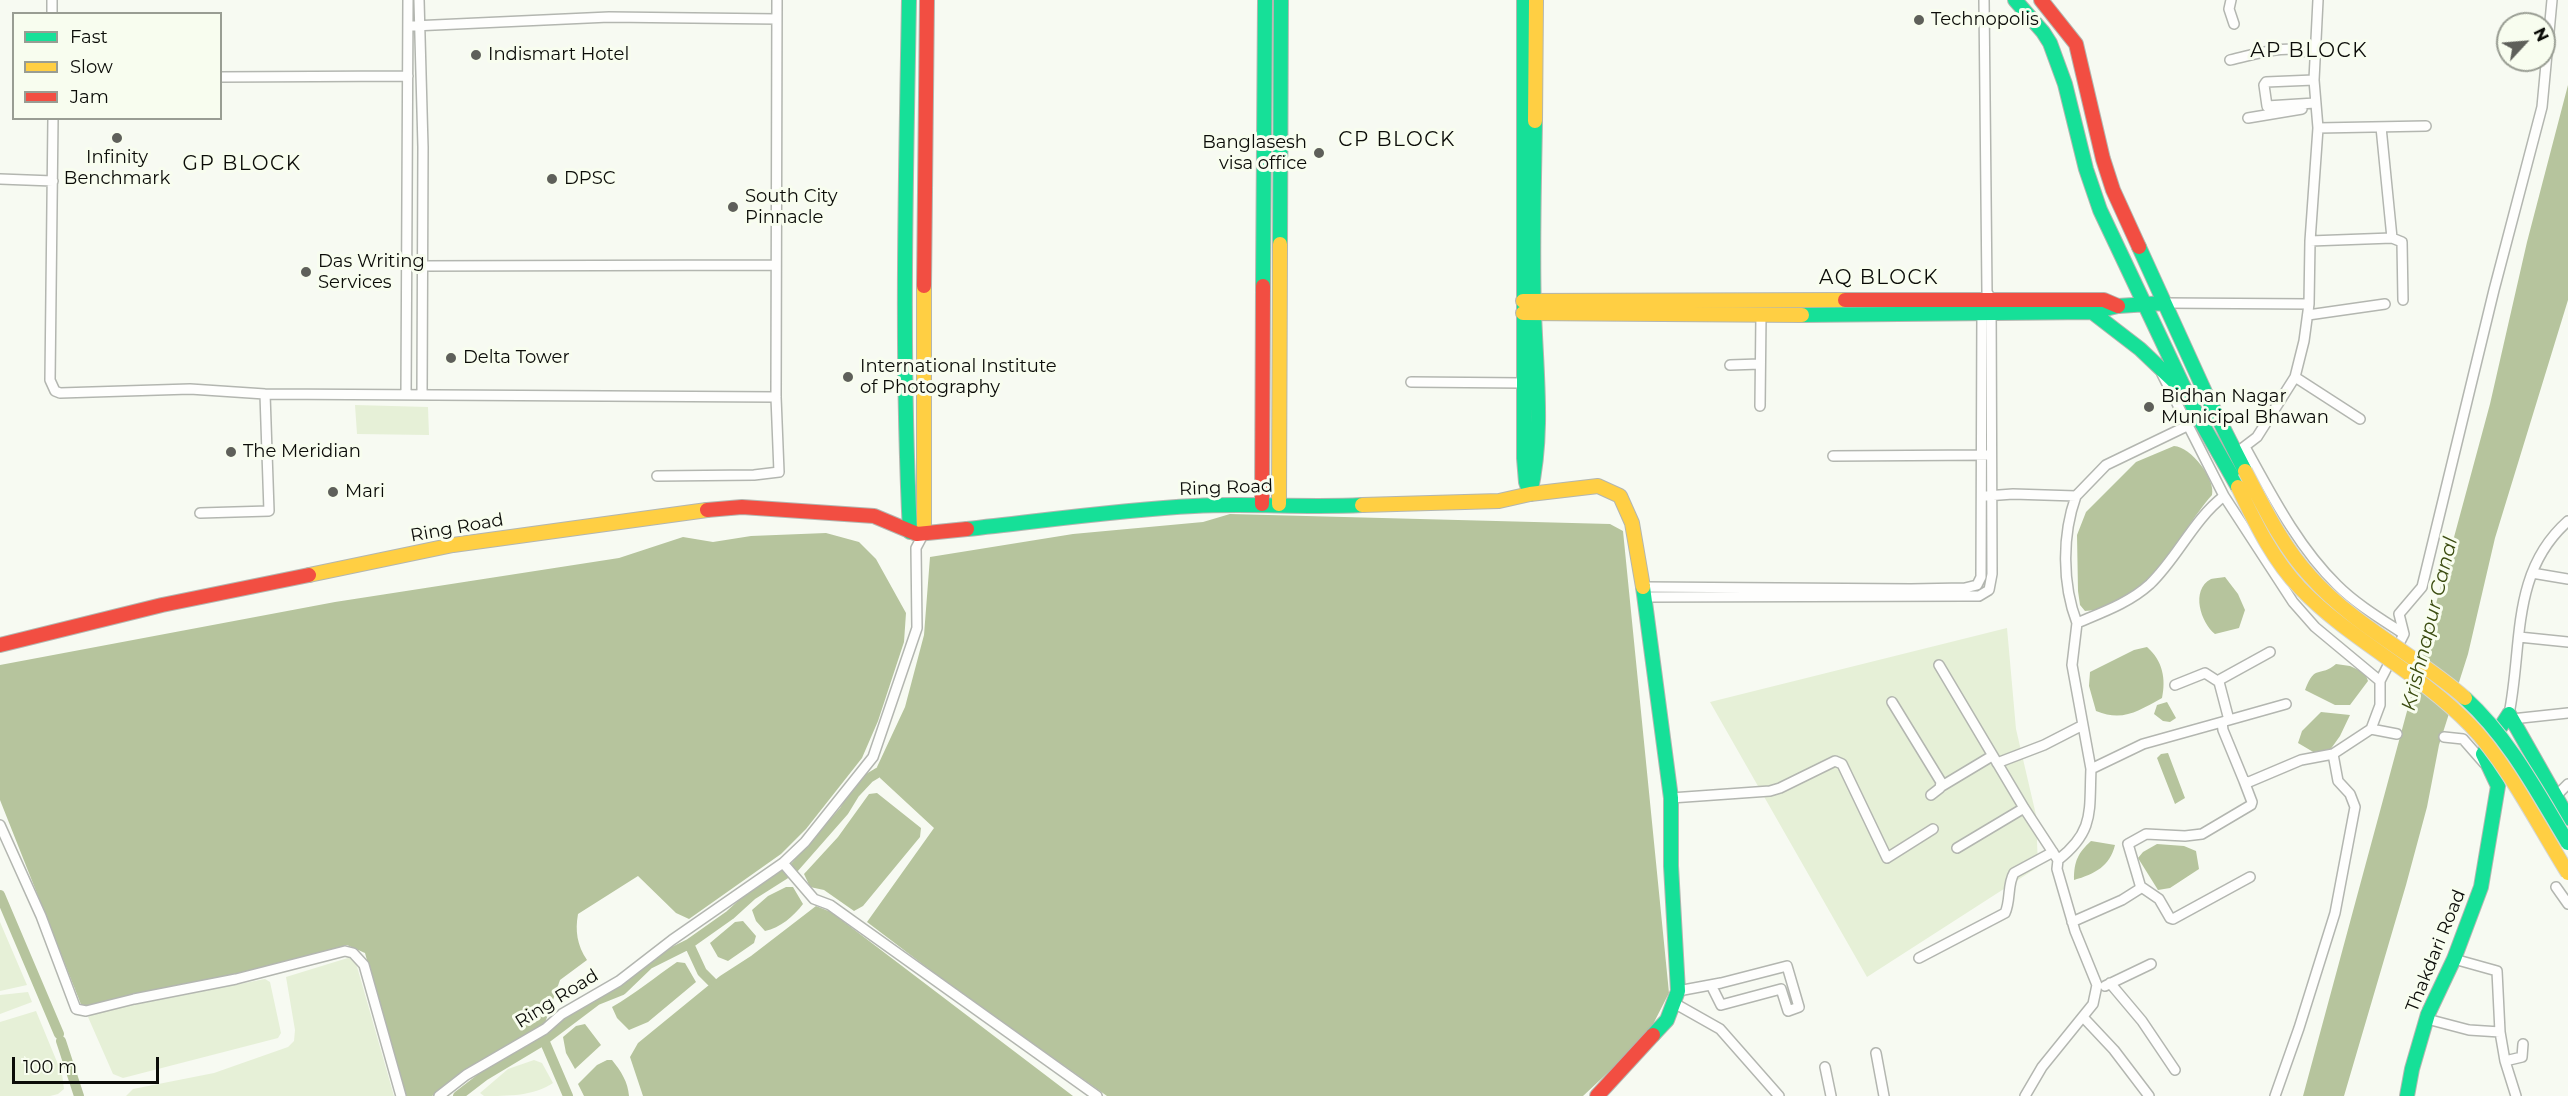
<!DOCTYPE html>
<html>
<head>
<meta charset="utf-8">
<style>
  body { margin:0 }
  #map { position:relative; width:2568px; height:1096px; overflow:hidden; background:#f7faf2; font-family:Montserrat,sans-serif }
  canvas { display:block }
  .legend { position:absolute; left:12px; top:12px; width:210px; height:108px; box-sizing:border-box; background:#f8fdef; border:2px solid #999d93; margin:0; padding:8px 10px; list-style:none; font-size:18px; color:#0b0c08 }
  .legend li { display:flex; align-items:center; gap:12px; height:30px }
  .legend b { width:30px; border:2px solid #999d93 }
  .north { position:absolute; left:2496px; top:12px; width:60px; height:60px; box-sizing:border-box; background:#f8fdef; border:2px solid #999d93; border-radius:50%; rotate:64deg; font-size:16px; font-weight:700; line-height:24px; text-align:center; color:#0b0c08 }
  .north::after { content:''; display:block; margin:auto; width:21px; height:27px; background:#5e5f5a; clip-path:polygon(50% 0,100% 100%,50% 72%,0 100%) }
  .scale { position:absolute; left:12px; top:1057px; width:147px; height:27px; box-sizing:border-box; border:3px solid #0b0c08; border-top:0; padding-left:8px; font-size:18px; line-height:21px; white-space:nowrap; color:#0b0c08; -webkit-text-stroke:4px #f8fdef; paint-order:stroke }
</style>
</head>
<body>
<div id="map">
<canvas width="2568" height="1096"></canvas>
<ul class="legend">
<li><b style="height:8px;background:#16e098"></b>Fast</li>
<li><b style="height:8px;background:#ffcf43"></b>Slow</li>
<li><b style="height:8px;background:#f24e42"></b>Jam</li>
</ul>
<div class="north">N</div>
<div class="scale">100 m</div>
</div>
<script>
const ctx = document.querySelector('canvas').getContext('2d');
ctx.lineJoin = 'round';
function paint(path, color) {
  ctx.fillStyle = color;
  ctx.fill(path, 'evenodd');
}
function stroke(path, color, width, dash) {
  ctx.strokeStyle = color;
  ctx.lineWidth = width;
  ctx.lineCap = dash ? 'butt' : 'round';
  ctx.setLineDash(dash || []);
  ctx.stroke(path);
}
function write(font, color, halo, rows, align = 'center') {
  ctx.font = font + ' Montserrat,sans-serif';
  ctx.lineWidth = 6;
  ctx.setLineDash([]);
  ctx.textBaseline = 'middle';
  ctx.strokeStyle = halo;
  ctx.fillStyle = color;
  for (const [text, x, y, turn = 0] of rows) {
    ctx.save();
    ctx.translate(x, y);
    ctx.rotate((+turn || 0) * Math.PI / 180);
    ctx.textAlign = isNaN(turn) ? turn : align;
    if (halo) ctx.strokeText(text, 0, 0);
    ctx.fillText(text, 0, 0);
    ctx.restore();
  }
}
paint(new Path2D(`
  M355 405 428 407 429 435 357 434Z
  M2007 628 2016 729 2036 815 2038 867 1867 977 1710 702Z
  M0 922 27 985 0 991Z
  M351 957 356 963 394 1096H126L133 1089 214 1073 288 1047 294 1041 295 1030 286 977Z
  M265 979 270 982 281 1033 278 1038 123 1078 113 1074 88 1017 96 1012Z
  M28 992 32 1002 0 1014V995Z
  M36 1011 62 1074 64 1089 58 1094 50 1096H0V1022Z
  M534 1060 542 1063 553 1083C534 1096 508 1096 484 1096L480 1093 508 1069Z`), '#e6f0d7');
paint(new Path2D(`
  M2568 85V300L2495 538 2468 654 2439 745 2427 807 2406 885 2344 1096H2303L2490 404 2527 242Z
  M2174 446C2191 447 2216 479 2212 495 2177 535 2146 609 2085 611L2080 605 2078 591 2077 535 2086 512 2136 462Z
  M1230 514 1610 524 1623 531 1669 993 1647 1036 1583 1096H1107L950 985 867 922 934 828 880 778 877 767 905 707 924 635 930 557 1073 534 1203 522Z
  M826 533 859 542 876 559 906 613 904 642 878 721 862 758 806 829 781 854 689 919 676 913 638 876 578 914C575 931 577 945 587 960L560 980 545 1023 432 1096H404L365 953 347 945 243 974 159 989 82 1007 0 800V665L335 602 619 558 683 537 713 542 751 536Z
  M2225 577 2238 594 2245 610 2239 628 2215 634C2201 623 2190 590 2211 579 2214 578 2221 578 2225 577Z
  M2147 647C2163 661 2166 679 2162 698 2138 711 2123 722 2096 711L2089 686 2090 672 2134 650Z
  M2336 664 2350 666 2365 673 2368 681 2350 705H2335L2305 690C2315 663 2320 678 2336 664Z
  M2167 702 2176 718 2170 722 2163 721 2154 714 2157 705Z
  M2321 712 2350 715 2340 736 2330 750 2315 753 2298 743 2302 731Z
  M2168 753 2185 798 2175 804 2157 758 2161 754Z
  M877 793 921 828 920 837 863 906 854 911 824 890 810 887 804 874 838 837 869 794Z
  M2091 841 2115 845C2110 866 2095 874 2074 880 2074 861 2078 853 2091 841Z
  M2157 844 2184 846 2196 851 2199 869 2170 888 2158 890 2138 858 2143 852Z
  M786 887H793L803 904C794 916 780 928 765 931L756 921 752 910 768 896Z
  M816 906 831 912 1073 1096H643L630 1057 638 1043 720 976 751 956Z
  M743 921 756 936 754 943 728 961 718 957 710 943 735 922Z
  M677 962 685 963 696 982 648 1022 629 1030 617 1018 612 1007C635 994 655 977 677 962Z
  M585 1024 601 1045 575 1069 566 1053 563 1037 576 1026Z
  M607 1060H612C621 1071 628 1082 629 1096H584L578 1084 597 1065Z`), '#b6c49d');
stroke(new Path2D(`
  M0 895 59 1034
  M689 944 730 915 752 895 793 869 844 811 855 793 869 778 879 772
  M544 1040 568 1096
  M61 1041 79 1096
  M458 1096 484 1076 544 1040 597 1000 622 990 649 964 689 944 702 972 712 982`), '#b6c49d', 10);
const street = new Path2D(`
  M52 0V14
  M419 0 423 147 422 395
  M2231 0 2229 9 2234 24
  M413 26 609 17 777 19
  M2230 60C2258 54 2287 42 2315 55
  M220 77 408 76
  M2314 80 2266 82 2264 85 2267 106 2315 103
  M53 118 50 380 55 391 60 393 190 389 265 394 776 397
  M2248 118 2302 109
  M2381 127 2392 238
  M2318 128 2426 126
  M0 179 53 181
  M2310 241 2392 238 2402 242 2403 300
  M421 266 776 265
  M2164 303 2309 304
  M2308 315 2385 304
  M1730 365 1760 364
  M2295 377 2360 419
  M1411 382 1523 383
  M406 395 408 0
  M1760 406 1761 315
  M2245 447C2271 494 2298 547 2337 585 2356 604 2381 619 2404 634
  M2236 453 2257 437 2295 377 2304 341 2309 304 2310 241 2318 128 2314 80 2318 0
  M1833 456 1986 455
  M657 476 754 475 779 472 776 397 777 0
  M1986 496 2013 494 2076 496C2062 535 2062 584 2077 623
  M2076 496 2106 465 2187 426
  M2224 496 2293 602 2315 627 2380 681
  M200 513 269 511 265 394
  M2532 573 2568 579
  M1644 587 1911 589 1965 588 1977 585 1981 577 1982 308
  M1645 597 1966 596H1979L1989 590 1992 574 1991 299 1987 292 1984 0
  M2519 637 2568 642
  M1939 665 2024 808 2058 860
  M2175 685 2205 673 2219 682
  M1892 702 1941 782 1940 788 1931 795
  M2509 714C2523 645 2510 572 2568 521
  M2512 719 2568 713
  M2229 720 2286 704
  M2222 722 2229 720 2219 682 2221 679 2270 652
  M2371 729 2397 734
  M2444 737 2463 739 2484 763
  M1997 763 2044 745 2081 726
  M2091 769 2072 665 2077 623C2103 612 2129 603 2150 584 2178 557 2193 520 2224 496L2162 374
  M1942 786 1992 756
  M2555 797 2568 784
  M1671 798 1770 791 1780 788 1835 761 1842 764 1887 858 1933 829
  M0 825 41 916 76 1009 86 1011 134 999 236 979 345 951 353 953 364 965 401 1096
  M1957 848 2024 808
  M783 863 814 899 830 905 1097 1096
  M2140 886 2159 899 2170 918 2173 919 2250 877
  M2556 887 2568 904
  M2072 922 2122 900 2141 888 2128 844 2146 834 2185 836 2202 834 2251 805 2252 802 2244 781
  M1919 958 2005 913C2011 900 2007 885 2014 873L2053 852
  M2454 959 2497 971 2500 1032 2505 1061 2516 1096
  M2110 983 2142 1021 2175 1070
  M2105 986 2151 964
  M1678 991 1721 983 1787 966 1799 1007 1788 1011 1781 989 1721 1005 1711 985
  M1674 1003 1720 1029 1779 1096
  M2083 1017 2114 1050 2149 1096
  M2427 1019 2469 1030 2500 1032
  M1876 1053 1884 1096
  M2505 1061 2522 1057 2523 1044
  M1825 1067 1831 1096
  M439 1096 466 1075 545 1029 562 1014 619 981 672 940 783 863 805 842 873 757 917 628 916 548 924 533
  M2025 1096 2042 1067 2093 1004 2097 985 2075 931 2057 869 2058 860C2095 831 2089 811 2091 769L2143 744 2222 722 2223 730 2244 781 2249 782 2301 760 2333 754 2371 729 2380 705V681L2404 634 2399 614 2422 587 2494 290 2542 107 2552 0
  M2275 1096 2299 1028 2335 913 2355 807 2350 794 2338 781 2333 754`);
const fast = new Path2D(`
  M909 0C906 177 901 355 910 532
  M1524 0V458L1526 482 1530 494
  M2015 0 2043 32 2050 43 2065 84 2086 169 2100 210 2196 413 2238 487
  M1280 244 1281 0
  M2139 247 2205 392 2245 471
  M1263 286 1265 0
  M2092 312 2140 349 2180 387
  M1802 315 2092 312 2118 306 2164 303
  M1530 494C1544 434 1536 373 1534 312 1532 248 1534 184 1535 121
  M967 529C1042 521 1118 510 1194 506 1250 503 1306 508 1362 505
  M1643 587 1671 798V866L1678 991 1667 1020 1653 1035
  M2509 714 2568 818
  M2407 1096 2412 1069 2428 1014 2454 959 2481 887 2498 786 2483 754 2509 714`);
const slow = new Path2D(`
  M1535 121 1536 0
  M924 286V533
  M1523 301 1845 300
  M1523 313 1802 315
  M1279 504 1280 244
  M1362 505 1499 501 1530 494 1598 486 1620 496 1632 523 1643 587
  M309 575 453 545 707 510`);
const jam = new Path2D(`
  M2041 0 2076 44 2103 159 2113 190 2139 247
  M924 286 927 0
  M1845 300H2104L2118 306
  M1262 504 1263 286
  M707 510 742 507 874 516 917 534 967 529
  M0 645 162 605 309 575
  M1597 1096 1653 1035`);
stroke(street, '#b3b6b0', 12);
stroke(fast, '#b3b6b0', 16);
stroke(slow, '#b3b6b0', 16);
stroke(jam, '#b3b6b0', 16);
stroke(street, '#fefefd', 9);
stroke(fast, '#16e098', 14);
stroke(slow, '#ffcf43', 14);
stroke(jam, '#f24e42', 14);
const fastBridge = new Path2D(`
  M2465 698C2510 739 2537 792 2568 843`);
const slowBridge = new Path2D(`
  M2245 471C2264 507 2282 546 2310 576 2354 626 2416 655 2465 698
  M2238 487C2255 522 2272 559 2300 588 2351 641 2419 672 2470 725 2507 763 2539 827 2568 873`);
stroke(fastBridge, '#d5d6d2', 16, []);
stroke(slowBridge, '#d5d6d2', 16, []);
stroke(fastBridge, '#16e098', 14);
stroke(slowBridge, '#ffcf43', 14);
for (const [x, y, r, color] of [
  [1919,20,6,"#5e5f5a"],
  [476,55,6,"#5e5f5a"],
  [117,138,6,"#5e5f5a"],
  [1319,153,6,"#5e5f5a"],
  [552,179,6,"#5e5f5a"],
  [733,207,6,"#5e5f5a"],
  [306,272,6,"#5e5f5a"],
  [451,358,6,"#5e5f5a"],
  [848,377,6,"#5e5f5a"],
  [2149,407,6,"#5e5f5a"],
  [231,452,6,"#5e5f5a"],
  [333,492,6,"#5e5f5a"]
]) {
  const dot = new Path2D();
  dot.arc(x, y, r, 0, 2 * Math.PI);
  ctx.fillStyle = color;
  ctx.fill(dot);
  stroke(dot, '#f8fdef', 2);
}
write('18px', '#0b0c08', '#f8fdef', [
  ["Technopolis",1931,20],
  ["Indismart Hotel",488,55],
  ["Banglasesh",1307,143,"right"],
  ["visa office",1307,164,"right"],
  ["Infinity",117,158,"center"],
  ["Benchmark",117,179,"center"],
  ["DPSC",564,179],
  ["South City",745,197],
  ["Pinnacle",745,218],
  ["Das Writing",318,262],
  ["Services",318,283],
  ["Delta Tower",463,358],
  ["International Institute",860,367],
  ["of Photography",860,388],
  ["Bidhan Nagar",2161,397],
  ["Municipal Bhawan",2161,418],
  ["The Meridian",243,452],
  ["Mari",345,492]
], 'left');
write('18px', '#0b0c08', '#f8fdef', [
  ["Ring Road",1226,488,-2],
  ["Ring Road",457,528,-10],
  ["Thakdari Road",2436,951,-68],
  ["Ring Road",557,999,-32]
]);
ctx.letterSpacing = '1.5px';
write('20px', '#0b0c08', '#f8fdef', [
  ["AP BLOCK",2309,51],
  ["CP BLOCK",1397,140],
  ["GP BLOCK",242,164],
  ["AQ BLOCK",1879,278]
]);
ctx.letterSpacing = '0px';
write('italic 20px', '#3b4c10', '#f8fdef', [
  ["Krishnapur Canal",2430,624,-76]
]);
</script>
</body>
</html>
